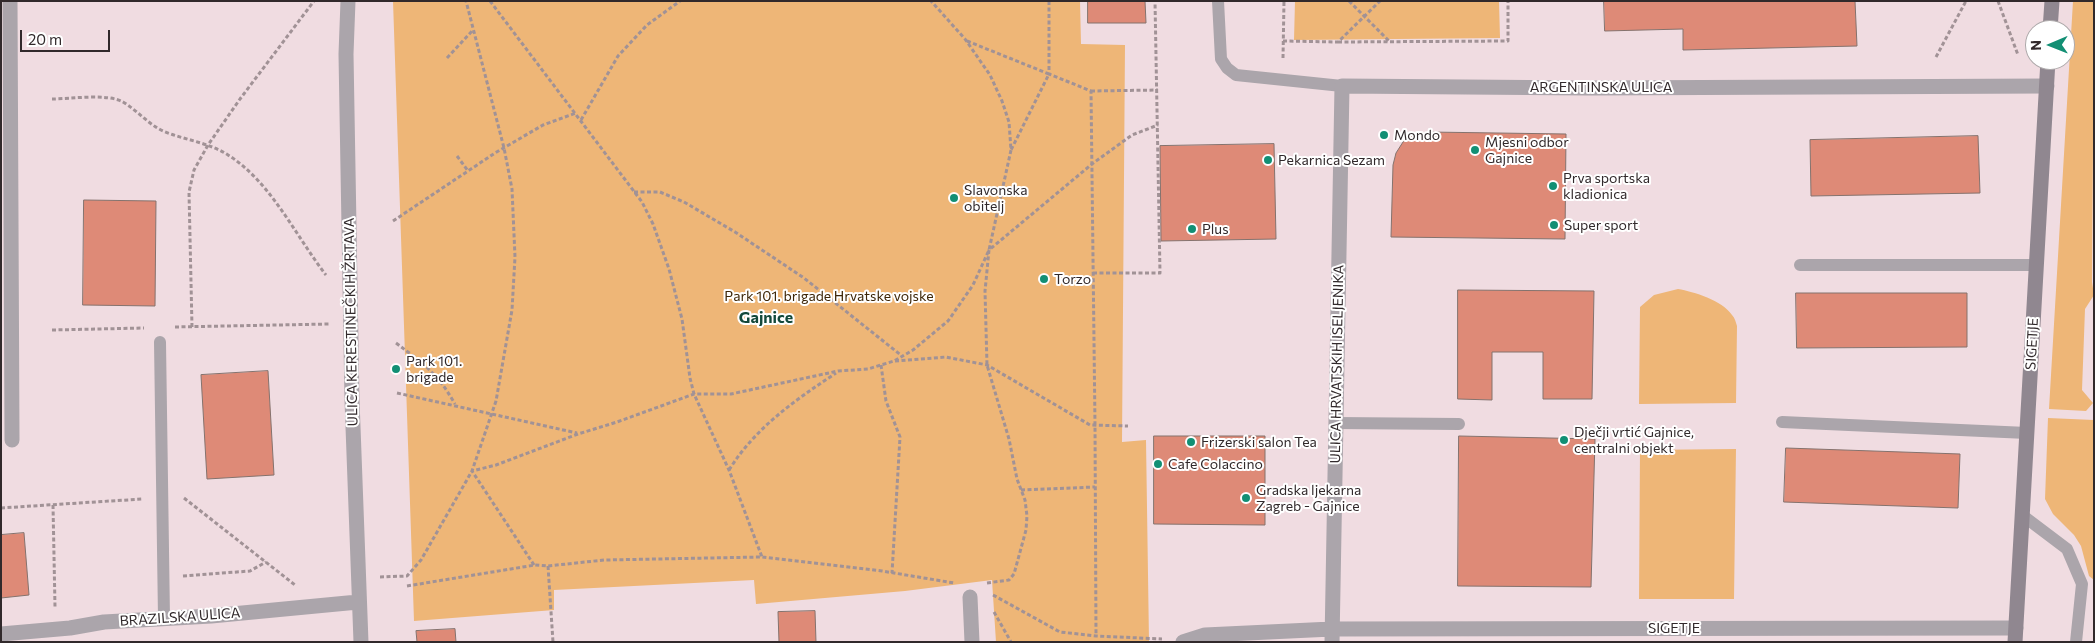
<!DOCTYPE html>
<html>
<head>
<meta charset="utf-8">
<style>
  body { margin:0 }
  #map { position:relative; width:2095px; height:643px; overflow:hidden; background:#f0dce1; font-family:Commissioner,sans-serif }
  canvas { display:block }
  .frame { position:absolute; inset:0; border:2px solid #31292b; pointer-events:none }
  .north { position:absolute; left:2025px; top:20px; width:50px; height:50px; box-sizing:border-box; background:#fff; border:1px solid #ada9aa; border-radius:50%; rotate:269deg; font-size:14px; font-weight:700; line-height:20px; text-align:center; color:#31292b }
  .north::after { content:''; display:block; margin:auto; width:18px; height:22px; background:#128f74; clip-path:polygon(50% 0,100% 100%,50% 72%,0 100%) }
  .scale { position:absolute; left:20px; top:30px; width:90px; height:22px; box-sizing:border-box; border:2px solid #31292b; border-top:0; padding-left:6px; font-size:15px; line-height:18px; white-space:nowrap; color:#31292b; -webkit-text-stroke:4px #fff; paint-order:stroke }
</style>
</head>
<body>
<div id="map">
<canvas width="2095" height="643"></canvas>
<div class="frame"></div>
<div class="north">N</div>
<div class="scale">20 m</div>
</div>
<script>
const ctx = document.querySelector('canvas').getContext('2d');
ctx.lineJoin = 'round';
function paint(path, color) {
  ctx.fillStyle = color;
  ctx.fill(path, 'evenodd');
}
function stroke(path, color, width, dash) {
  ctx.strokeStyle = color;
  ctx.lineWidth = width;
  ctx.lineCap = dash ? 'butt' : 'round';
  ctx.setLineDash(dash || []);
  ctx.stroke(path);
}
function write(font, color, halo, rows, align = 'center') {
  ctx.font = font + ' Commissioner,sans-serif';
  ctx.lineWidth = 4;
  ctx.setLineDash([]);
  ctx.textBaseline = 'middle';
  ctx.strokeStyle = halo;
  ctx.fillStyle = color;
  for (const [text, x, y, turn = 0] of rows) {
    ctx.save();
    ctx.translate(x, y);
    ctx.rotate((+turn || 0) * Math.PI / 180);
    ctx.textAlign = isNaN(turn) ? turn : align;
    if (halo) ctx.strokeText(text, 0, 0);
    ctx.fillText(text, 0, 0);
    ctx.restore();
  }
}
paint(new Path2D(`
  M393 1H1080L1081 44 1125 45 1122 442 1146 440 1149 642H996L992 580 905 591 756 604 754 580 554 590V610L414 621Z
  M1295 1H1499L1500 38 1294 40Z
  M2073 1H2094L2092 282 2094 295 2085 309 2082 390 2093 403 2086 411 2049 409Z
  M1678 289C1694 292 1722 300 1732 315 1735 318 1736 323 1737 326L1736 403 1639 404 1640 307 1654 295Z
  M2048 418 2094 420V580L2089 576 2081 546 2074 535 2053 514 2045 499Z
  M1736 449 1734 599H1639L1640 450Z`), '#eeb677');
const building = new Path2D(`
  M1088 1H1145L1146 23H1088Z
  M1604 1H1855L1857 46 1683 50V29L1605 31Z
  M1428 132 1566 134 1565 239 1391 237 1393 165 1396 153 1403 142 1411 136Z
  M1978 136 1980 193 1811 196 1810 140Z
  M1274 144 1276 239 1161 241 1160 146Z
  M84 200 156 201 155 306 83 305Z
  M1458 290 1594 291 1592 399H1543V352H1492V400L1458 399Z
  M1796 293H1967V347L1797 348Z
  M268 371 274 475 207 479 201 375Z
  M1154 436H1265V525L1154 524Z
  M1459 436 1595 439 1591 587 1458 586Z
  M1786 448 1960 454 1958 508 1784 502Z
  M24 533 29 595 1 598V535Z
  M815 611 816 642H779L778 612Z
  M455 629 456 642H417L416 631Z`);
paint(building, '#de8a77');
stroke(building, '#84726d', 1);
stroke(new Path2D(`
  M490 1 642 202 653 224 669 269 682 319 690 378 694 394 729 470 762 557
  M1049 1V74L1091 91 1095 425 1096 636
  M1349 1 1389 41
  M1998 1 2018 55
  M967 41 1049 74 1011 150
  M1283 41 1338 42 1380 1
  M1338 42 1508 41V1
  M1936 57 1966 1
  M447 58 473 30
  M1283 58 1284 1
  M1091 91 1158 90
  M52 99C71 99 107 93 123 102 138 111 148 124 163 131 184 140 208 142 228 155 271 182 295 235 326 275
  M581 120 618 56 647 25 680 1
  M457 156 468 171
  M634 192H660L684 202 735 232 804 278 902 356
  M393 221 495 153 543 125 576 113
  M1093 273H1160L1155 1
  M175 327 329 324
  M192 327 189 192 194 170 208 145 240 99 314 1
  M52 330 144 328
  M396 343C424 364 438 374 455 404
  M895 361 946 357 987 365 1090 425 1128 426
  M881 365 886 401 900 437 892 573
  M397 393 577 433
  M729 470C756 427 794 401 836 373
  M1021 490 1095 487
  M184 498 295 585
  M53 505 55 607
  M1 508 142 499
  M534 565 472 471 496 465 578 434 617 422 694 394H731L838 371 868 369 894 361 913 350 948 321 973 285 989 250 1011 150 1009 122 1002 101 990 75 965 39 931 1
  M548 566 553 642
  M183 576 250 571 266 562
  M380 577 407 576 421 560 472 471 496 401 512 310 515 257 512 189 504 148 466 1
  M987 583 1009 580 1014 574 1026 530 1027 516 1025 500 1017 479 1009 439 987 365 985 291 989 250 1092 164 1132 135 1158 125
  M407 586 535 565 548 566 604 560 762 557 882 571 954 583
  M993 595 1060 632 1096 636 1162 639
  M994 612 1011 642`), '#a19296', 3, [4, 2.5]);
stroke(new Path2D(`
  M1218 1 1221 59 1227 68 1236 75 1342 86
  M1800 265H2037
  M160 342 164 618
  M1782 422 2027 433
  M1335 423 1459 424
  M2022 515 2067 549 2082 584 2076 642`), '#aba5ab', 12);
stroke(new Path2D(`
  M10 1 12 440
  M348 1 346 54 352 400 361 642
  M970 597 972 642
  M1 634 70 628 104 622 211 616 358 602
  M1183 642 1205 635 1332 629 2016 628
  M1332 642 1342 86 1589 88 2047 86`), '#aba5ab', 15);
stroke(new Path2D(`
  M2050 30 2052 1
  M2015 642 2048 60`), '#908790', 15);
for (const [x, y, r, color] of [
  [1384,135,5,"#128f74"],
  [1475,150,5,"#128f74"],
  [1268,160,5,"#128f74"],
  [1553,186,5,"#128f74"],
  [954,198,5,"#128f74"],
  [1554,225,5,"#128f74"],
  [1192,229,5,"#128f74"],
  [1044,279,5,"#128f74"],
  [396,369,5,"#128f74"],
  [1564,440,5,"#128f74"],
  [1191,442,5,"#128f74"],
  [1158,464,5,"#128f74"],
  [1246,498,5,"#128f74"]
]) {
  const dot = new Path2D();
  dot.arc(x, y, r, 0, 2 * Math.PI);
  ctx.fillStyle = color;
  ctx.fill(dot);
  stroke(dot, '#fff', 2);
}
write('14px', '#31292b', '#fff', [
  ["ARGENTINSKA ULICA",1601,87],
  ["ULICA KERESTINEČKIH ŽRTAVA",351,322,-91],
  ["SIGETJE",2032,344,-87],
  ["ULICA HRVATSKIH ISELJENIKA",1337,364,-89],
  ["BRAZILSKA ULICA",180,617,-4],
  ["SIGETJE",1674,628]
]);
write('14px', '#31292b', '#fff', [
  ["Mondo",1394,135],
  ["Mjesni odbor",1485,142],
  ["Gajnice",1485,158],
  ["Pekarnica Sezam",1278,160],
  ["Prva sportska",1563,178],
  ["kladionica",1563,194],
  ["Slavonska",964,190],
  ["obitelj",964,206],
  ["Super sport",1564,225],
  ["Plus",1202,229],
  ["Torzo",1054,279],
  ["Park 101.",406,361],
  ["brigade",406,377],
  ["Dječji vrtić Gajnice,",1574,432],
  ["centralni objekt",1574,448],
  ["Frizerski salon Tea",1201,442],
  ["Cafe Colaccino",1168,464],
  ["Gradska ljekarna",1256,490],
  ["Zagreb - Gajnice",1256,506]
], 'left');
write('14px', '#3d2608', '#fff', [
  ["Park 101. brigade Hrvatske vojske",829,296]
]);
write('bold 16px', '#13493b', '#fff', [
  ["Gajnice",766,318]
]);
</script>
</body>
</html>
